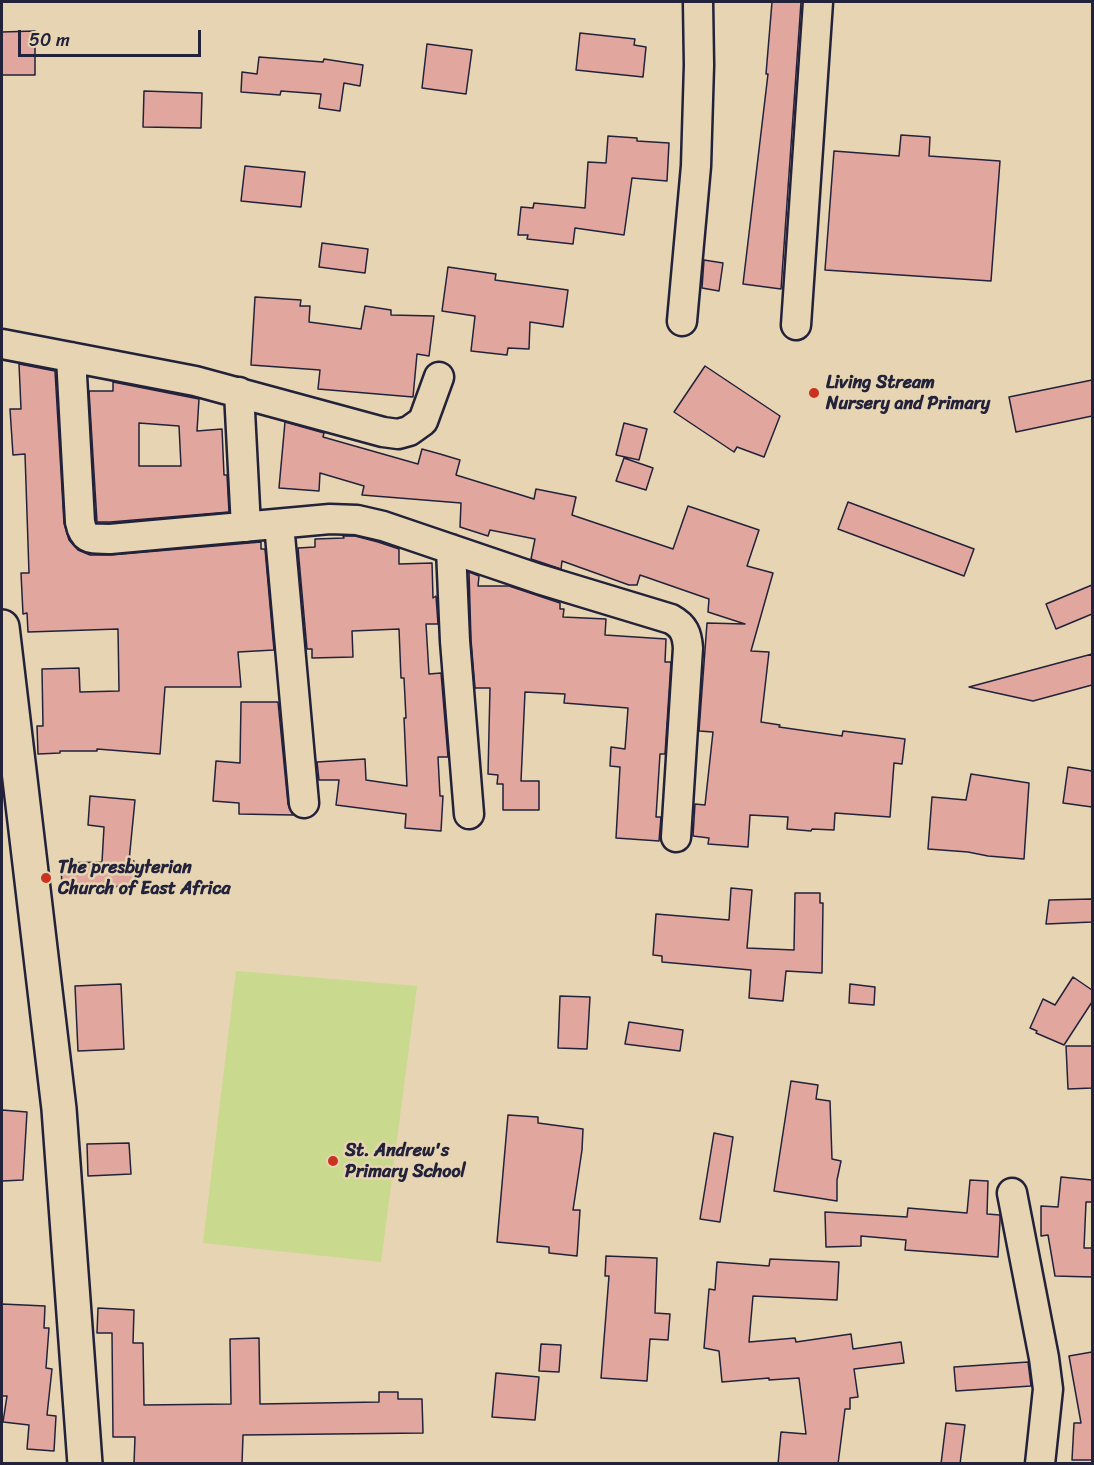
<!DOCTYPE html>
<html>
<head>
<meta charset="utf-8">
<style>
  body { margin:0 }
  #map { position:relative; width:1094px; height:1465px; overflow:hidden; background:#e7d4b2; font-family:Sriracha,sans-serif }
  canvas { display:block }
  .frame { position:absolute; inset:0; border:3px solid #22223b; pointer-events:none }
  .scale { position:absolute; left:18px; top:30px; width:183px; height:27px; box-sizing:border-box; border:3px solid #22223b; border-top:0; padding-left:8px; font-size:18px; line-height:21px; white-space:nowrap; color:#22223b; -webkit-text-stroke:4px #e7d4b2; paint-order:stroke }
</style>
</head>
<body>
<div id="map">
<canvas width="1094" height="1465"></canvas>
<div class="frame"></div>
<div class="scale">50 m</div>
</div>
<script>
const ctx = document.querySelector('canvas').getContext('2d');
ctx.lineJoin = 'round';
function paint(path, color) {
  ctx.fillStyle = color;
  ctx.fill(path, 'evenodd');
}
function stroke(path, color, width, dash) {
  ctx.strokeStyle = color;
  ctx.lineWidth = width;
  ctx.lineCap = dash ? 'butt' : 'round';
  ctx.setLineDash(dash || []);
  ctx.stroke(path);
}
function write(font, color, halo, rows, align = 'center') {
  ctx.font = font + ' Sriracha,sans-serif';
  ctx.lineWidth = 5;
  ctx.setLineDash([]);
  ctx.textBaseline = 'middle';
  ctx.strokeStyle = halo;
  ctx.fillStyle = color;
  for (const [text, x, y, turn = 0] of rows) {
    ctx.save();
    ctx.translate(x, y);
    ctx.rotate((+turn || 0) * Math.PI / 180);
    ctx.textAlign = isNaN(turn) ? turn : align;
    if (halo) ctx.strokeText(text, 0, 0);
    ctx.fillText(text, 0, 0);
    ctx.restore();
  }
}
paint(new Path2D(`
  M236 971 417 986 381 1262 203 1243Z`), '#c9d98d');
const building = new Path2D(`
  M772 2H801L781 289 743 284 768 74H766Z
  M35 31V75H2V32Z
  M580 33 635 39 634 45 646 47 643 77 576 70Z
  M427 44 472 50 466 94 422 88Z
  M259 57 323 62 324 59 363 65 360 86 344 83 340 111 319 108 321 94 281 91 280 95 241 92 242 72 257 74Z
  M144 91 202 93 201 128 143 127Z
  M901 135 930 137 929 156 1000 161 991 281 825 270 834 151 899 156Z
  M608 136 637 138V141L669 143 667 181 632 178 624 235 575 228 573 244 527 239 528 235H518L521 207 533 208 534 203 585 208 588 162 606 163Z
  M245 166 305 172 301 207 241 201Z
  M322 243 368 249 365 273 319 267Z
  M704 260 723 263 719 291 702 288Z
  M448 267 496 274 495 280 568 290 563 327 530 322 529 349 508 348 507 355 471 351 475 316 442 311Z
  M255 297 301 300 300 306H310L309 322 361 329 365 306 391 310V315L434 316 429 356 417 354 413 397 318 389 320 370 251 365Z
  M19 364 55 371 64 523 69 540 78 550 90 555H111L261 542V549H265L274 650 238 652 241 687H165L160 754 97 749V751H60V753L38 754 37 726H43L42 669 79 668 80 692 119 691 118 629 28 632 27 613 23 614 21 573H29L25 454 13 455 10 409H21Z
  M705 366 780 416 764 457 737 447 734 452 674 412Z
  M1092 380V416L1016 432 1009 397Z
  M113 382 199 399 197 431 222 429 224 475H227L229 512 110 522H97L89 391H113ZM139 423 179 426 181 466H139Z
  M285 422 324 433 323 437 418 464 422 449 440 454 460 460 456 475 534 499 536 489 576 497 572 515 673 549 688 506 759 530 747 566 773 573 751 651 769 652 761 722 780 725 779 727 842 736 843 731 905 739 902 764 894 763 890 817 835 813 834 830 812 829 811 831 787 829 788 817 750 815 748 847 708 844 709 838 693 836 695 804 705 805 713 732 699 731 707 623 745 624 708 612 709 599 640 575 637 585H629L562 561 561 569 531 559 535 539 490 530 488 536 460 527 461 503 362 495 364 486 320 473 319 491 279 488Z
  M624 423 647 429 639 460 616 455Z
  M624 458 653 468 646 490 616 481Z
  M848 502 974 549 964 576 838 529Z
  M343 536H355L378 542 399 549V564L432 563 433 598 436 596 438 624H426L429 674 441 673 448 757H438L440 796H443L441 831 405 828 406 814 336 805 339 780H319L317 762 365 759 366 780 407 786 404 718H406L404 678H401L399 629 352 631 353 657 312 658V649H307L298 548 315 547V539L344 538Z
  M469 572 479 576 478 586H509L560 603V609H564L563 617 606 619 605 635 666 639 665 662H671L665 754H660L656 817H661L659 841 616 838 620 767 610 766 611 747 625 749 628 708 564 703 565 694 525 692 521 781H539V810H503V784H497L498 775 488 774 490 688H475L471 640Z
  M1092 585V614L1056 629 1046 604Z
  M1092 654V685L1033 701 969 687Z
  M241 702H278L288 804 293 815 239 814V803L213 801 216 761 240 763Z
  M1068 767 1092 771V807L1063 803Z
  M971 774 1029 783 1024 859 988 856 968 852 928 849 932 797 966 800Z
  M90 796 135 800 129 861H134L135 886 62 888 61 863 102 862 104 827 88 825Z
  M731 888 752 890 747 948 794 950 795 893H820V903H823L822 973 786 971 783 1001 749 998 751 970 662 962V956L653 955 656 914 729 920Z
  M1092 899V922L1046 924 1049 900Z
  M1073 977 1092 990V1002L1064 1045 1036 1033 1037 1031 1030 1028 1043 999 1055 1005Z
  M121 984 124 1049 78 1051 75 986Z
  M850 984 875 987 874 1005 849 1003Z
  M560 996 590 997 587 1049 558 1048Z
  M629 1022 683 1030 680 1051 625 1044Z
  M1066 1046H1092V1088L1068 1089Z
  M791 1081 818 1085 816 1099 830 1101 832 1159 841 1161 837 1180V1201L774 1191Z
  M2 1110 27 1112 23 1180 2 1181Z
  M508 1115 538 1117V1123L583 1129 582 1150 573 1210H580L577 1256 549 1253V1247L497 1242Z
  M714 1133 733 1137 720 1222 700 1219Z
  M129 1143 131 1174 88 1176 87 1144Z
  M1061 1177 1092 1180V1202H1086L1084 1248H1092V1277L1055 1276 1048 1235 1041 1236V1206L1058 1207Z
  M970 1180 988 1181 987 1214 1000 1215V1220L998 1257 905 1250 906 1240 861 1236V1246L826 1247 825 1212 907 1217 908 1208 967 1213Z
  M606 1256 657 1258 655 1313 670 1314 668 1340 650 1339 647 1381 601 1378 609 1276H605Z
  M770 1259 839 1262 837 1300 753 1296 749 1342 795 1338 796 1342 851 1334 853 1349 901 1342 904 1363 854 1369 858 1397 850 1398V1409H845L838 1464H778L781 1432 806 1434 799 1378 769 1380V1378L722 1382 719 1351 704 1348 709 1289 715 1290 717 1262 769 1266Z
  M2 1304 45 1306 44 1328H49L46 1368 52 1369 47 1415 56 1416 54 1451 27 1449 29 1425 3 1422 7 1396H2Z
  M98 1308 134 1310 133 1343H143L144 1405 231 1404 230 1339 259 1338 260 1404 379 1402V1392H398V1399H422L423 1433 243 1435 242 1464H134L135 1437H113L112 1333H97Z
  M541 1344 561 1345 559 1372 539 1371Z
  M1092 1352V1460H1072L1074 1423H1081L1069 1356Z
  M1028 1362 1031 1386 956 1391 954 1367Z
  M496 1373 539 1377 535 1420 492 1417Z
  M946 1423 965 1425 960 1464H941Z`);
paint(building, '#e1a79f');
stroke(building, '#22223b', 1.5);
const minor = new Path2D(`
  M682 321 696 166 699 65 698 2
  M796 325 818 2
  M2 344 195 381 383 432 398 434 409 431 423 421 439 377
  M71 357 80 522C84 542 92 538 110 539L330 519 357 520 383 526 539 579 671 619C684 626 687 634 688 648L676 837
  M239 392 246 527
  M279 524 304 803
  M451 549 455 641 469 814
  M1012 1193 1044 1358 1048 1389 1040 1464`);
const tertiary = new Path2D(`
  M2 627 59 1109 85 1464`);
stroke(minor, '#22223b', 33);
stroke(tertiary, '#22223b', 38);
stroke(minor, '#e7d4b2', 28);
stroke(tertiary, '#e7d4b2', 33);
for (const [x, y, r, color] of [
  [814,393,6,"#c8321e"],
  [46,878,6,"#c8321e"],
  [333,1161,6,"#c8321e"]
]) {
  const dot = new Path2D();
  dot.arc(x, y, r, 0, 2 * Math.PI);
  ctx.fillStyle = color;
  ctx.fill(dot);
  stroke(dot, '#e7d4b2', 2);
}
write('bold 18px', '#22223b', '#e7d4b2', [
  ["Living Stream",826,383],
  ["Nursery and Primary",826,404],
  ["The presbyterian",58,868],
  ["Church of East Africa",58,889],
  ["St. Andrew's",345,1151],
  ["Primary School",345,1172]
], 'left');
</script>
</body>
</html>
